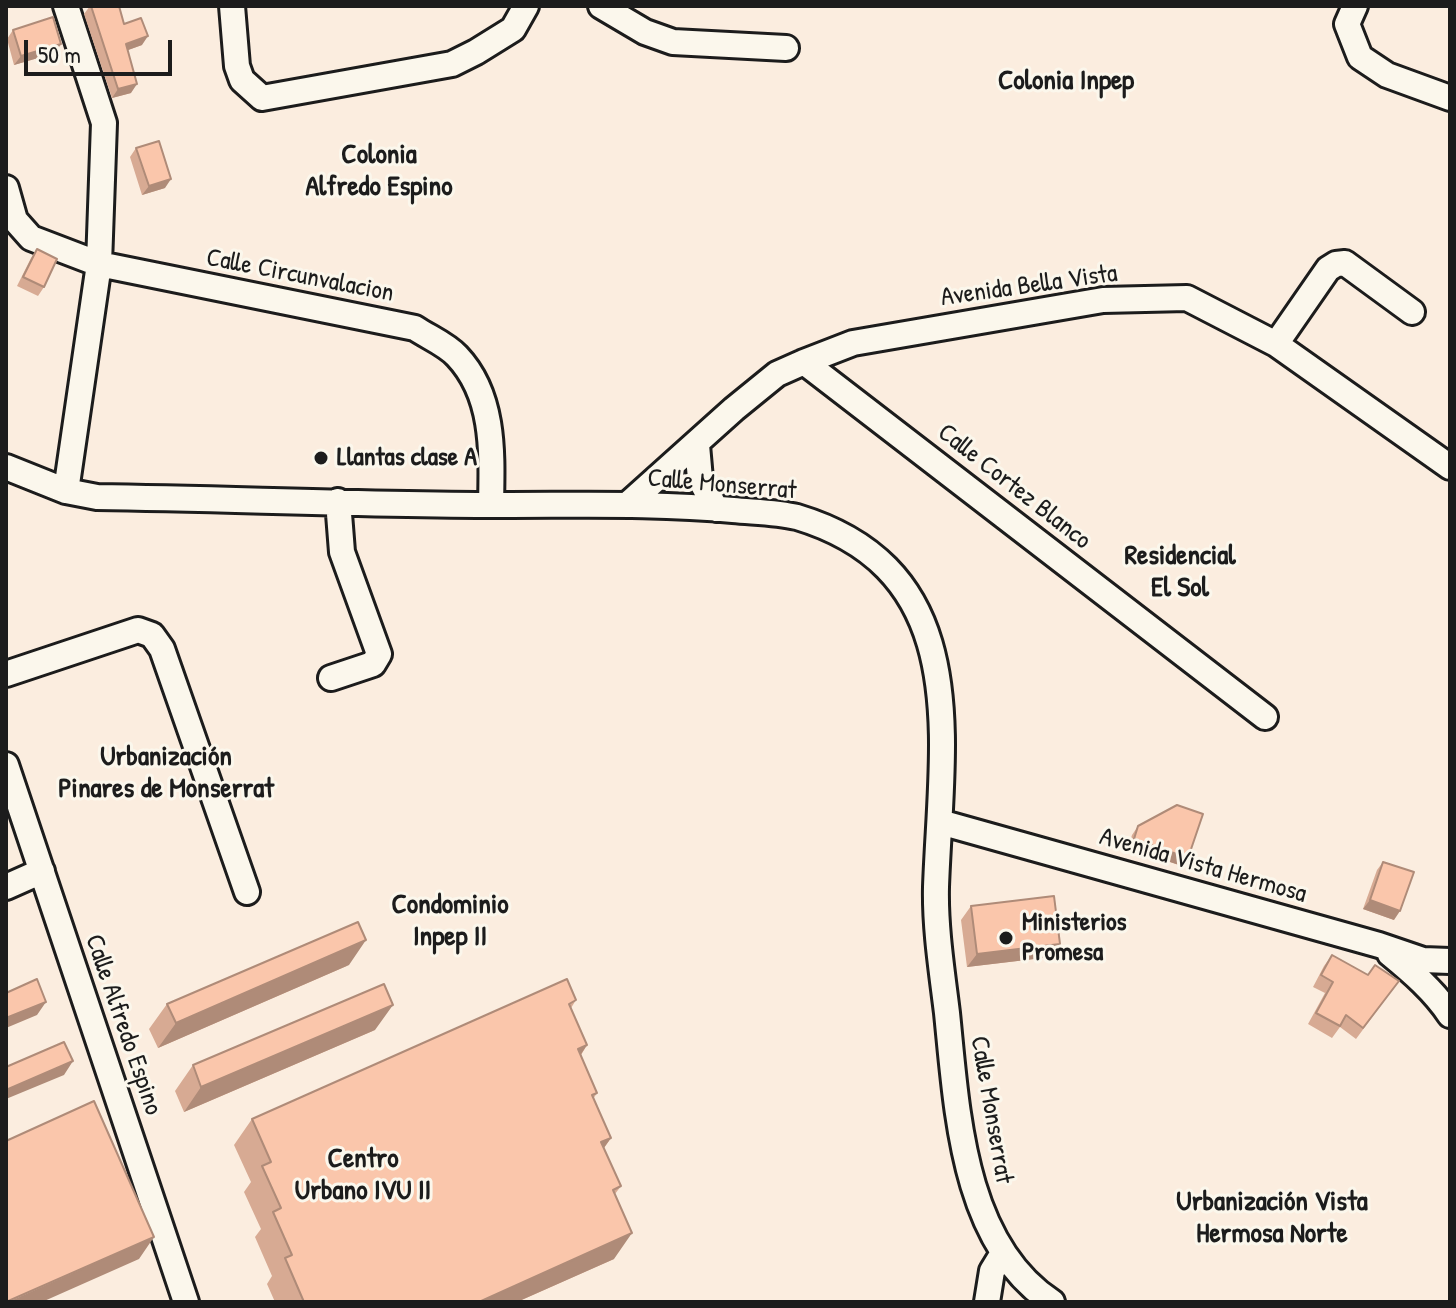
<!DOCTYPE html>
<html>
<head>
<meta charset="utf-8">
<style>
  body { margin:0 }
  #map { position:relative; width:1456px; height:1308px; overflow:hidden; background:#fbeddf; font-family:"Patrick Hand",sans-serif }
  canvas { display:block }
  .frame { position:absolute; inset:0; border:8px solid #1c1c1c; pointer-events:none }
  .scale { position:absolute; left:24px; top:40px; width:148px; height:36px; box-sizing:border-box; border:4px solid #1c1c1c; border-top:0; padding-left:10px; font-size:24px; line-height:28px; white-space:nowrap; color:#1c1c1c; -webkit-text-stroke:6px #fbf7ec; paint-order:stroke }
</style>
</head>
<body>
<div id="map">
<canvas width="1456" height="1308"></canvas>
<div class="frame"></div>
<div class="scale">50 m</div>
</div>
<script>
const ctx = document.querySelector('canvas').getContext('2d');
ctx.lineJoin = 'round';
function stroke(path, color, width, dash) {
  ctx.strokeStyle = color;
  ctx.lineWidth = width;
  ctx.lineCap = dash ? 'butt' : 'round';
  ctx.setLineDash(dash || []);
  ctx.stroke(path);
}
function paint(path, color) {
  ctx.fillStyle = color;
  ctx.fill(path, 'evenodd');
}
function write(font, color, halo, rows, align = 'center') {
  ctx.font = font + ' "Patrick Hand",sans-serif';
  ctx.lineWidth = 6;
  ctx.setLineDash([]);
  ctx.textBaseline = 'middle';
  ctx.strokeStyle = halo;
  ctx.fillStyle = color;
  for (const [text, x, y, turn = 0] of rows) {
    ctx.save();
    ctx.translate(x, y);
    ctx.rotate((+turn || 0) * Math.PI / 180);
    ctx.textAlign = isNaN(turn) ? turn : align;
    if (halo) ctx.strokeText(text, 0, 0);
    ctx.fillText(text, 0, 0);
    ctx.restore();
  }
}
const minor = new Path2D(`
  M66 6 104 123 99 264 66 491
  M232 6 237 66 242 80 262 98 452 64 476 52 513 29 526 6
  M601 6 645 32 673 42 786 48
  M1355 6 1347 24 1360 57 1387 75 1450 98
  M6 188 15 220 31 238 99 264 415 328C428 337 446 344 457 356 495 396 492 454 491 505
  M1276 344 1328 269 1336 264 1345 263 1412 312
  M804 362 1265 717
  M697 445 700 479 716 509
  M6 467 66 491 97 497C235 499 373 505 511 505 585 505 660 503 733 510 754 512 777 512 797 517 976 571 941 741 936 887 935 928 942 972 947 1013 957 1110 962 1243 1052 1302
  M627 505 734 409 777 374 804 362 853 343 1103 300 1187 298 1276 344 1450 467
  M6 674 138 630 152 635 162 649 247 892
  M331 678 373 664 379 654 342 552 338 501
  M6 765 186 1302
  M940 822 1379 945 1423 960 1450 961
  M6 887 42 871
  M1390 954C1412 972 1434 991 1450 1015
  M987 1302 992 1271 1003 1253`);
stroke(minor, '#1c1c1c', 30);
stroke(minor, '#fbf7ec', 24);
paint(new Path2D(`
  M90 6H119L124 24 142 45 128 50 131 93 112 98 84 14Z
  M13 30 55 53 14 65 7 39Z
  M136 148 165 188 142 195 130 157Z
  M37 249 44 287 38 296 17 286 31 258Z
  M1138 826 1188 858 1182 866 1128 848 1132 835Z
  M1383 862 1394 920 1363 909 1377 870Z
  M971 906 1051 957 967 967 961 920Z
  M1332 955 1368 975 1399 981 1356 1039 1340 1027 1332 1038 1308 1024 1325 993 1313 987 1324 966Z
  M349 965 158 1048 149 1029 167 1004Z
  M576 1000 571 1008 587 1045 581 1055 597 1093 593 1099 611 1138 604 1148 621 1186 615 1194 614 1259 517 1302H275L267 1284 272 1276 255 1237 261 1229 244 1192 251 1182 234 1145 252 1119Z
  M375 1030 184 1112 175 1091 193 1065Z`), '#d7aa93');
paint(new Path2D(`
  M148 36 142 45 120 53 126 44Z
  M61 44 55 53 14 65 21 56Z
  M137 84 131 93 112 98 118 89Z
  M171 179 165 188 142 195 149 186Z
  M1134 839 1188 858 1182 866 1128 848Z
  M1370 900 1400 911 1394 920 1363 909Z
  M366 940 349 965 158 1048 176 1023Z
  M1060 944 1051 957 967 967 977 954Z
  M46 1002 37 1015 6 1028V1018Z
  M393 1005 375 1030 184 1112 201 1087Z
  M587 1045 570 1071 578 1049Z
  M73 1061 64 1075 6 1099V1090Z
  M611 1138 593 1163 601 1142Z
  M632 1233 614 1259 517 1302H479Z
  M154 1237 139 1259 42 1302H8Z`), '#af8b78');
const building = new Path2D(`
  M91 6H119L124 24 141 18 148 36 126 44 137 84 118 89Z
  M53 17 61 44 21 56 13 30Z
  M159 141 171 179 149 186 136 148Z
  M37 249 57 259 44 287 23 277Z
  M1177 805 1203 814 1188 858 1134 839 1138 826Z
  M1383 862 1414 872 1400 911 1370 900Z
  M1054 896 1060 944 977 954 971 906Z
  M358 922 366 940 176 1023 167 1004Z
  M1332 955 1368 975 1375 965 1399 981 1363 1028 1346 1015 1340 1026 1316 1013 1333 982 1321 975Z
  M37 979 46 1002 6 1018V993Z
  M567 979 576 1000 569 1004 587 1045 578 1049 597 1093 592 1095 611 1138 601 1142 621 1186 613 1190 632 1233 479 1302H304L285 1258 292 1255 273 1212 281 1208 262 1166 271 1162 252 1119Z
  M384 984 393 1005 201 1087 193 1065Z
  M64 1042 73 1061 6 1090V1067Z
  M94 1101 154 1237 6 1302V1141Z`);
paint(building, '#fac6ab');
stroke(building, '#af8b78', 2);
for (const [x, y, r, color] of [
  [321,458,8,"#1c1c1c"],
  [1006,938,8,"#1c1c1c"]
]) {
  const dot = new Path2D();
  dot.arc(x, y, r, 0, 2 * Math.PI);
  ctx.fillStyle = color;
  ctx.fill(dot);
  stroke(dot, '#fbf7ec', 3);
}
write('26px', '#1c1c1c', '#fbf7ec', [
  ["Calle Circunvalacion",300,276,11],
  ["Avenida Bella Vista",1029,286,-8],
  ["Calle Monserrat",722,485,5],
  ["Calle Cortez Blanco",1014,487,38],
  ["Avenida Vista Hermosa",1203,866,16],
  ["Calle Alfredo Espino",123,1025,71],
  ["Calle Monserrat",991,1110,80]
]);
write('bold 26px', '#1c1c1c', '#fbf7ec', [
  ["Llantas clase A",337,458],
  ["Ministerios",1022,923],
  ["Promesa",1022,953]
], 'left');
write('bold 28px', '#1c1c1c', '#fbf7ec', [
  ["Colonia Inpep",1066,82],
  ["Colonia",379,156],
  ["Alfredo Espino",379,188],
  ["Residencial",1180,557],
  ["El Sol",1180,589],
  ["Urbanización",166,758],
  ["Pinares de Monserrat",166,790],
  ["Condominio",450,906],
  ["Inpep II",450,938],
  ["Centro",363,1160],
  ["Urbano IVU II",363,1192],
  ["Urbanización Vista",1272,1203],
  ["Hermosa Norte",1272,1235]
]);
</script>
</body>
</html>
